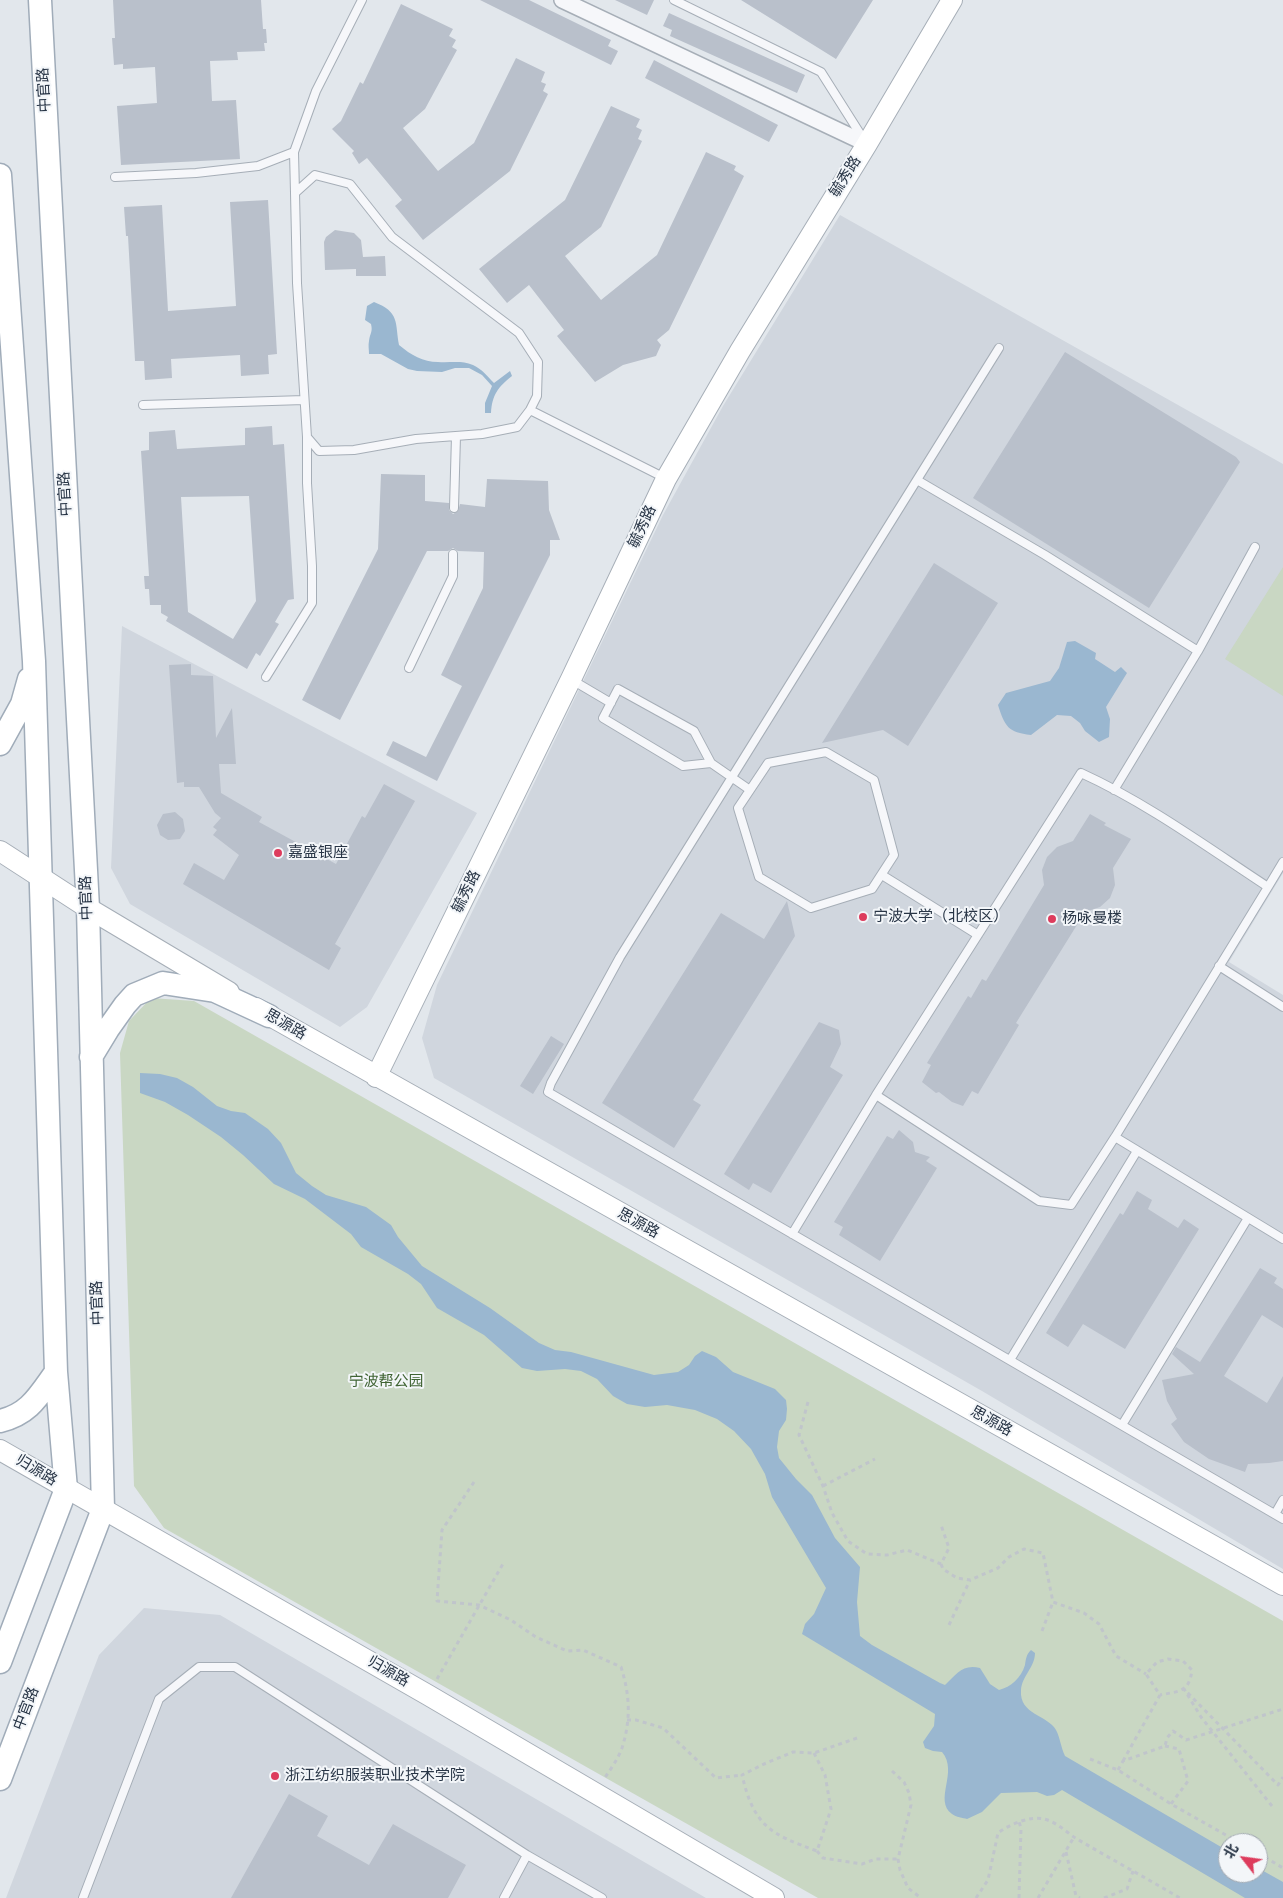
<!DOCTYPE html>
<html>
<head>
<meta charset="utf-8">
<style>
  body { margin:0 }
  #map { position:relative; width:1283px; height:1898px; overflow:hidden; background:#e2e7ec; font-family:"Titillium Web","Noto Sans SC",sans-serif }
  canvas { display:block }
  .north { position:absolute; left:1218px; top:1833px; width:50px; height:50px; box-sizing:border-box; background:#f3f6f9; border:1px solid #a2a9b1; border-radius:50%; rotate:300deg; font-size:14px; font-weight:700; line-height:20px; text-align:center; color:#283546 }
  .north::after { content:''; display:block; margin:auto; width:18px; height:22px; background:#dd3c5d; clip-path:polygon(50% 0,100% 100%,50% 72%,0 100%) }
</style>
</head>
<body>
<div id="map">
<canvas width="1283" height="1898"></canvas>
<div class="north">北</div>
</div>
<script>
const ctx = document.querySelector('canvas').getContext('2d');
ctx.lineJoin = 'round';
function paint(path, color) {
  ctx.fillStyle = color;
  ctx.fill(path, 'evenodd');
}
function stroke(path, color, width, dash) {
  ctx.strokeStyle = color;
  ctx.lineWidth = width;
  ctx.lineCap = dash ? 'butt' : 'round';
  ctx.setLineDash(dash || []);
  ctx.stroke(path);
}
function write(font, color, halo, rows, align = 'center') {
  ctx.font = font + ' "Titillium Web","Noto Sans SC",sans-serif';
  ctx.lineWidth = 4;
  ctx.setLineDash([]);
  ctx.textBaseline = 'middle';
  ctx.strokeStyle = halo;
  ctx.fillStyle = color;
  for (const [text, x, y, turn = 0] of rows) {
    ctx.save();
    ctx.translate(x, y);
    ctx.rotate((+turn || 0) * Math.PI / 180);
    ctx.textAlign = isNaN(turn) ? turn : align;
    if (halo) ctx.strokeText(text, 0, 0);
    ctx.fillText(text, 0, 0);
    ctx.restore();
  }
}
paint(new Path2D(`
  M840 215 1283 464V873L1229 962 1283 995V1569L982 1391 434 1078 422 1038 437 985 663 515 723 406Z
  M122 626 477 813 367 1007 340 1027 130 904 111 868Z
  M144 1608 220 1615 706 1898H6L99 1655Z`), '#d0d6de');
paint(new Path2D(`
  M1283 567V696L1225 659Z
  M151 998 194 1001 1283 1621V1898H818L164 1528 134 1486 120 1053 129 1021ZM1228 1843H1258V1873H1228Z`), '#c9d7c3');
paint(new Path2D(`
  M374 302C400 312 395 323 399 345 411 355 423 362 438 362 451 363 461 360 473 365 482 369 488 377 494 383L510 371 512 376C498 387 492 395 491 413H485V403L492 386 482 375 469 368H455L442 372 417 371 408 369 381 354H369C369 350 368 345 369 341 370 333 373 332 371 324L365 320 367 306Z
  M1075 641 1096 653 1095 659 1115 672 1121 667 1127 673 1106 707 1110 719 1109 737 1099 742 1085 731 1080 723 1071 716 1057 715 1031 735C1008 732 1005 727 998 705L1006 693 1050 681 1059 668 1067 642Z
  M140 1073 160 1074 177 1078 193 1087 217 1106 231 1111 245 1113 268 1129 281 1143 296 1173 312 1186 326 1195 366 1207 391 1225 398 1237 422 1266 490 1308 539 1343 555 1350 571 1352 654 1375 678 1372 689 1365 695 1356 702 1351 716 1357 733 1372 775 1389 786 1400 787 1409 786 1420 779 1431 777 1447 779 1458 796 1479 812 1495 835 1538 860 1567 857 1602 860 1636 872 1645 940 1683 945 1685C957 1674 962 1664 980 1668L990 1684 999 1690C1011 1687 1021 1678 1025 1665 1026 1659 1026 1655 1031 1650L1035 1653C1035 1667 1022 1676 1021 1690 1019 1715 1048 1715 1056 1730 1060 1737 1061 1748 1065 1756L1228 1851V1873H1258V1868L1283 1882V1898H1245L1062 1790 1054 1795 1047 1796 1037 1792 1001 1793 982 1812 967 1819C963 1818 956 1817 952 1814 933 1800 959 1772 942 1752L933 1751 925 1748 923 1742 934 1726 935 1714 802 1634 805 1624 814 1614 826 1588 772 1497 765 1474 751 1449 734 1431 717 1419 695 1410 667 1405 645 1407 627 1404 613 1396 597 1379 581 1371 565 1369 537 1371 522 1368 484 1335 437 1308 421 1284 408 1274 361 1247 351 1234 305 1199 274 1184 243 1155 221 1137 188 1115 165 1102 140 1093Z`), '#9ab7d0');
paint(new Path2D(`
  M113 0H261L263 29H266L267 43H264L265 51 237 52 238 60 210 61 212 101 236 100 240 159 121 165 117 106 157 103 155 67 123 69V64L114 65 112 38H115Z
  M480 0H529L611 40 608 46 618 51 611 65Z
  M615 0H654L647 15Z
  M741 0H873L836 59Z
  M401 4 453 29 449 36 456 40 452 47 457 50 425 109 403 128 438 171 474 143 516 58 545 72 541 82 546 84 543 91 548 94 510 171 423 240 395 206 402 200 367 158 359 164 352 153 354 151 332 129 341 121 360 82 363 84Z
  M669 13 805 75 797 93 670 36 672 30 663 26Z
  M654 60 778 125 769 142 645 78Z
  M611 106 640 119 636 127 642 130 638 139 642 141 601 227 565 256 601 300 657 255 706 152 736 166 734 170 744 176 669 330 657 340 661 345 656 356 623 365 595 382 557 336 564 330 529 285 507 303 479 269 565 200Z
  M268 200 277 354 268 355 269 374 241 376 240 355 171 359 172 378 145 380 144 361H135L128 236H126L124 207 162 205 168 311 236 306 230 202Z
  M335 230 354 233 361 240 363 257 385 256 386 276H356V269L325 270 324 242 326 237Z
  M1065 352 1215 444 1236 457 1240 462 1149 608 973 498Z
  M272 426 273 445 284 444 294 599 288 600 275 622 279 624 260 656 256 653 247 669 166 621 168 617 161 613V605H150L149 589H145L144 576H149L141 451 149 450V432L175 430 177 449 245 445V428ZM249 496 256 601 233 639 188 612 181 497Z
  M381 474 425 475V501L449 503V510L453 514 458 511 460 504 485 507 487 479 548 481 549 510 560 540H550V555L437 781 386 755 393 741 426 757 462 686 441 675 483 588 484 552 458 551 453 548 448 551H427L340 720 302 700 378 549Z
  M934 563 998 603 908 746 883 730 822 743Z
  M191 664V675L213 676 216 738 232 708 236 764H219L221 793 262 817 259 822 336 864 362 816 365 818 384 784 415 801 335 944 341 948 329 970 183 884 194 863 224 880 239 855 213 835 217 830 213 827 221 818 215 813 199 787H184V782L177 783 169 665Z
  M175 812 183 819 185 831 180 839 168 840 160 835 157 825 163 814Z
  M1090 814 1106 823 1104 825 1131 839 1113 868 1115 885 1110 898 1100 907 1085 912 1016 1023 1019 1025 978 1094 972 1091 963 1106 952 1102 939 1092 936 1093 922 1082 931 1065 927 1063 968 996 971 998 982 979 986 981 1044 885 1042 870 1047 857 1057 847 1073 841Z
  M787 901 795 936 693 1100 701 1105 674 1148 602 1103 721 913 764 939Z
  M819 1022 839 1030 841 1044 830 1067 843 1075 771 1193 753 1183 749 1190 724 1174Z
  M551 1036 564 1044 533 1094 520 1086Z
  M899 1130 913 1142 915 1152 930 1157 926 1161 937 1168 880 1261 839 1235 843 1227 834 1222 887 1136 893 1139Z
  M1137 1191 1152 1200 1148 1209 1178 1228 1184 1219 1199 1229 1125 1349 1083 1324 1068 1347 1046 1333 1120 1213 1123 1215Z
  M1260 1268 1277 1278 1274 1283 1283 1289V1328L1262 1315 1224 1376 1267 1403 1283 1376V1461L1269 1463 1248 1464 1245 1472 1209 1459 1184 1442 1171 1424 1177 1419 1167 1401 1162 1380 1194 1374 1172 1354 1176 1347 1200 1362Z
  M289 1794 328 1816 317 1836 369 1865 393 1824 466 1865 448 1898H231Z`), '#b9c0cb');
const lane = new Path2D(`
  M674 0 821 72 864 140
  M115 177 196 173 258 166 294 152
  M295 193 294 152 316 91 362 0
  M999 348 620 957 551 1083 548 1092 1283 1519
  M143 405 304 400
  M530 410 537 396 538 362 519 333 392 237 350 184 315 175 295 193 297 283 307 437 319 451 354 450 416 439 482 434 517 427 530 410 665 478
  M917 480 1045 555 1198 651
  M454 508 456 436
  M409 668 453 576V554
  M266 677 312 603V566L307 483V437
  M572 680 611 703
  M826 752 874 780 894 855 872 889 811 908 759 877 738 808 768 763Z
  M711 763 694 731 618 689 603 718 683 766 711 763 750 790
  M1081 773C1147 803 1207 847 1268 887L1115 1137 1071 1205 1039 1201 876 1095Z
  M1114 790 1198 651 1255 547
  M882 875 978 935
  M1268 887 1283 862
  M1219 966 1283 1007
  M1115 1137 1283 1239
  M792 1234 876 1095
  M1010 1360 1137 1151
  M1122 1425 1248 1218
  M1275 1514 1283 1500
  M83 1898 159 1699 199 1667H235L527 1855 602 1898
  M504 1898 527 1855`);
const street = new Path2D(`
  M562 0 867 144`);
const secondary = new Path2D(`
  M0 851 88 908 229 992
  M256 1008 1283 1585
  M376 1077 571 679 666 479 740 351 867 144 952 0
  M0 1450 428 1695 774 1898`);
const primary = new Path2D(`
  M0 175 34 661 56 1372 66 1489 0 1662
  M0 744 22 704 29 679
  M91 1057 108 1029 125 1005 134 995 163 983 215 991 269 1016
  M0 1421C30 1414 39 1395 56 1372
  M0 1779 103 1509 88 908 40 0`);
stroke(lane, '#a6aeb7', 10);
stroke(street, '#a6aeb7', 18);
stroke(secondary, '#a6aeb7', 22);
stroke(primary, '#a0acb9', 25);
stroke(new Path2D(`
  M808 1402 799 1435 823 1486 832 1513 848 1541 867 1554 887 1555 907 1550 941 1564 949 1548 941 1525
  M474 1482 442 1530 437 1601 479 1605 511 1620 536 1637 567 1651 583 1650 621 1667C630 1695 631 1720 622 1748 618 1759 610 1770 604 1779
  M823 1486 875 1459
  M941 1564 943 1569 957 1578 970 1580 998 1568 1009 1557 1024 1549 1043 1553 1053 1602 1084 1613 1099 1624 1116 1656 1146 1674
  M949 1625 970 1580
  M1042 1631 1053 1602
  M437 1679 504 1562
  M627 1720H636L663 1728 716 1778 742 1775
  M1165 1746 1179 1749 1188 1781 1171 1804
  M814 1753 825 1775 831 1809 817 1851C770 1834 754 1826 742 1775L764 1764 793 1752 814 1753 860 1737
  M1090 1759 1118 1770 1171 1804 1240 1843
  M1123 1761 1160 1695 1146 1674 1157 1662 1168 1659 1183 1661 1192 1670C1189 1693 1179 1691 1160 1695
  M1118 1770 1123 1761 1165 1746 1167 1738 1173 1731 1186 1740 1283 1709
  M892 1771 904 1782 909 1793 911 1805 898 1859 900 1870 908 1888 921 1898
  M1272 1806 1201 1717 1184 1689 1278 1785 1283 1777
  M817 1851 823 1858 862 1864 876 1859H898
  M1066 1852 1076 1896 1080 1898
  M1258 1853 1283 1868
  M976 1898 988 1880 998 1833C1010 1824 1029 1816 1044 1819 1057 1822 1067 1833 1077 1839 1111 1859 1146 1878 1180 1898
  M1019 1898 1021 1828 1019 1822
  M1038 1898 1074 1837
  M1104 1898 1127 1889 1133 1871`), '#c0c5cb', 3, [4, 4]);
stroke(lane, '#f6f7fa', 8);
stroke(street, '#f6f7fa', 15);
stroke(secondary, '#fff', 20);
stroke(primary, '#fff', 22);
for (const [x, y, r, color] of [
  [278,853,5,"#dd3c5d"],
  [863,917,5,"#dd3c5d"],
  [1052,919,5,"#dd3c5d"],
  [275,1776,5,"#dd3c5d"]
]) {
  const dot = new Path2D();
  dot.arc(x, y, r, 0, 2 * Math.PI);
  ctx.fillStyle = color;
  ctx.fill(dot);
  stroke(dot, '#f3f6f9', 2);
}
write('15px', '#283546', '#f3f6f9', [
  ["中官路",45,90,-93],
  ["毓秀路",846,177,-58],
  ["中官路",66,494,-93],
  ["毓秀路",643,527,-65],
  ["毓秀路",467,892,-64],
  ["中官路",87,898,-92],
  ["思源路",285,1025,30],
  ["思源路",638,1224,29],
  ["中官路",98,1303,-92],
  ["思源路",991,1422,29],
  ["归源路",36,1471,31],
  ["归源路",388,1672,30],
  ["中官路",27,1709,-69]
]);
write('15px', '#283546', '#f3f6f9', [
  ["嘉盛银座",288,853],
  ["宁波大学（北校区）",873,917],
  ["杨咏曼楼",1062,919],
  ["浙江纺织服装职业技术学院",285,1776]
], 'left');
write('15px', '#406434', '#f3f6f9', [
  ["宁波帮公园",386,1382]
]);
</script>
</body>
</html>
